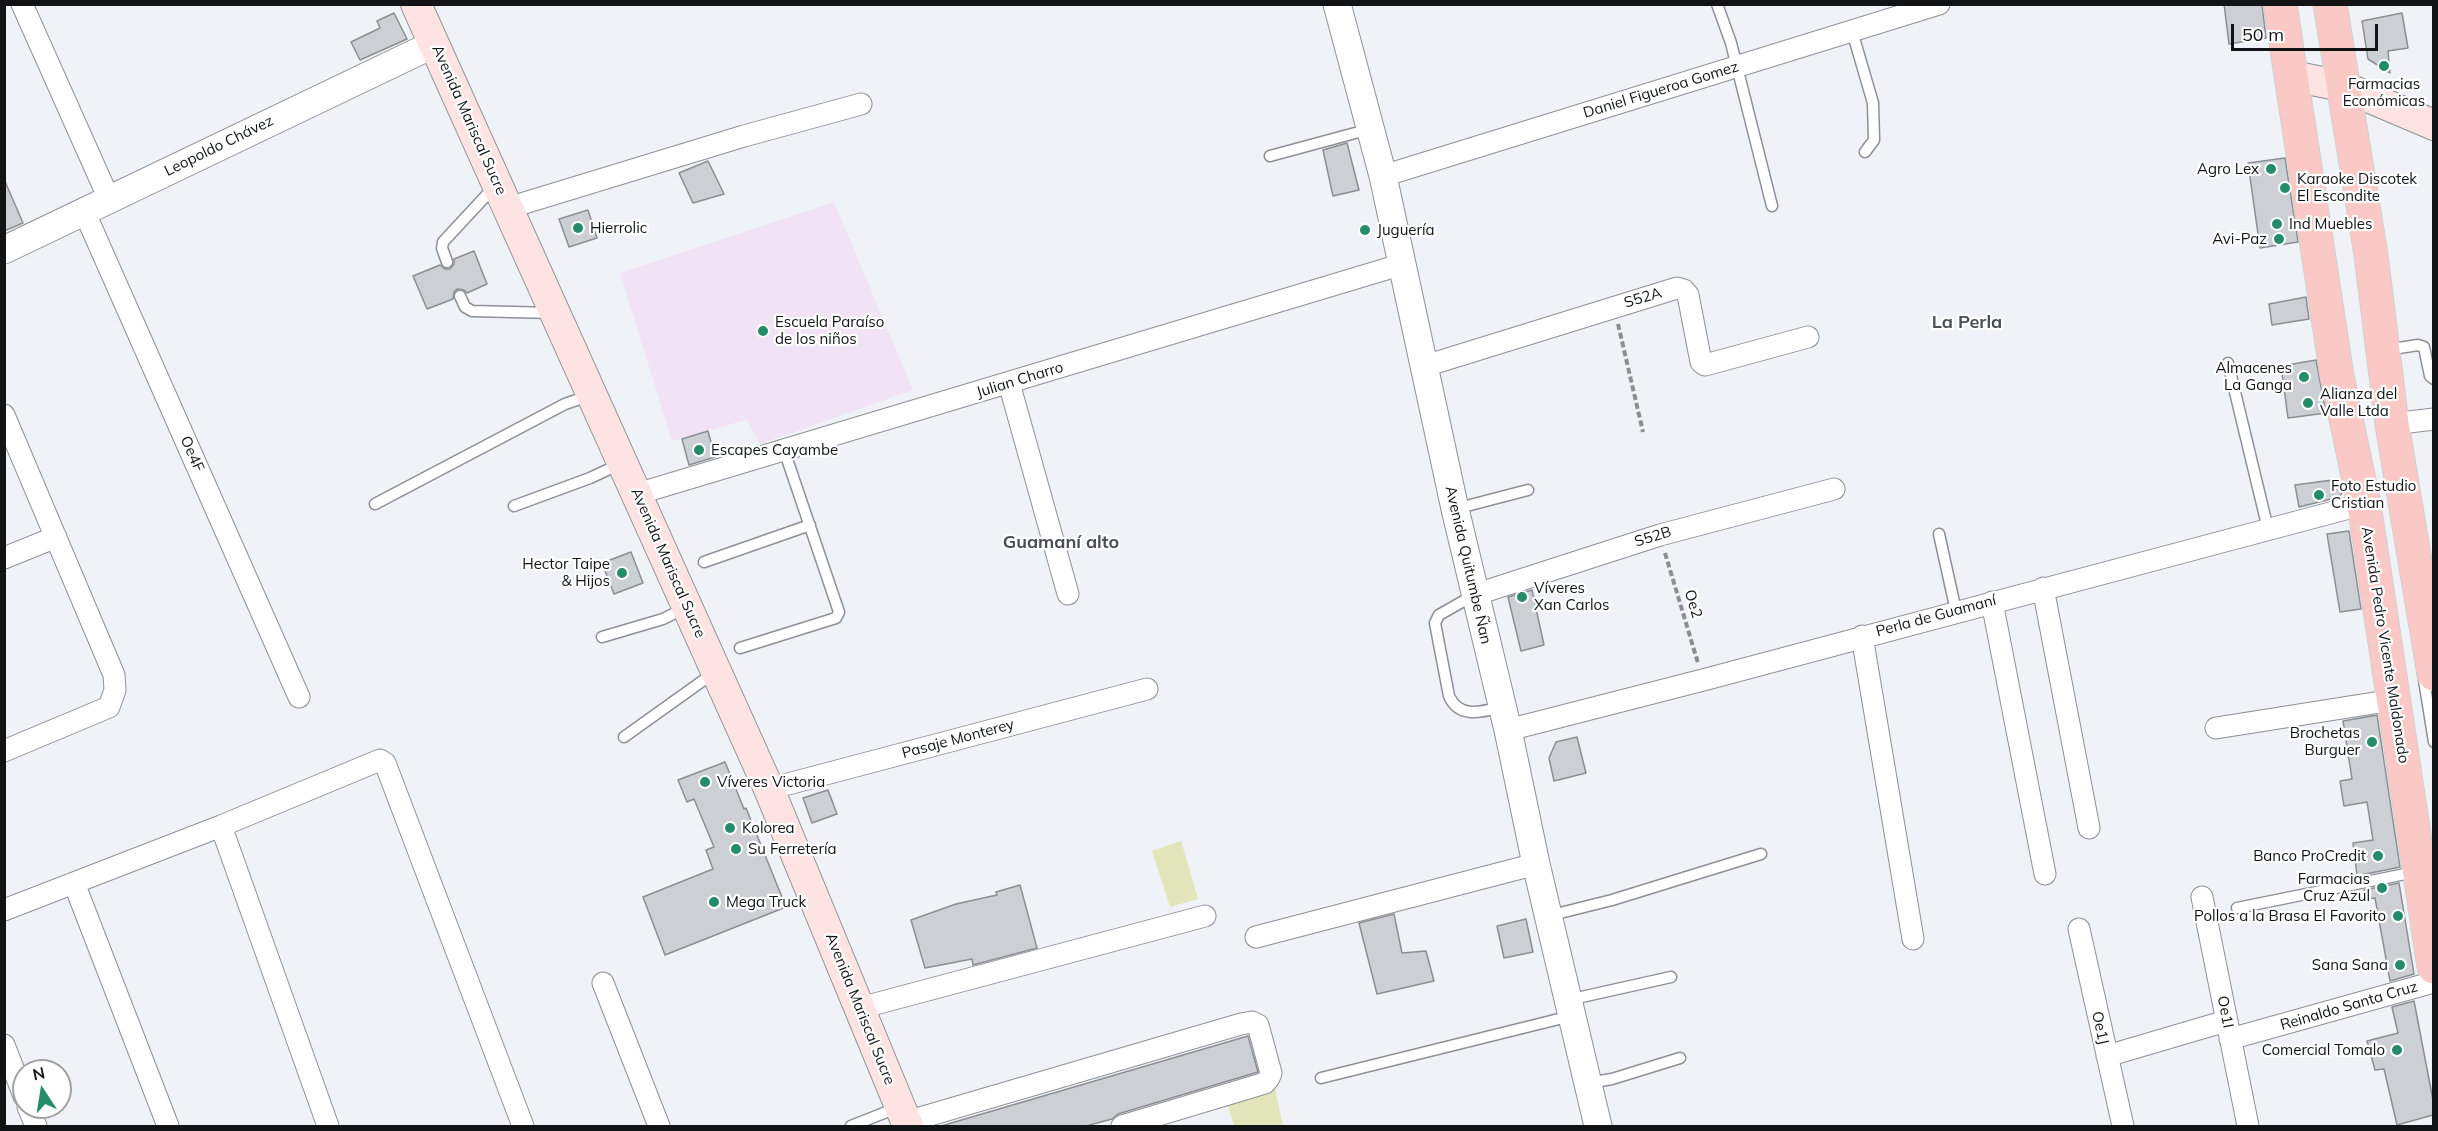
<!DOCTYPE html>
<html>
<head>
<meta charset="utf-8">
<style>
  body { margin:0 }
  #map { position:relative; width:2438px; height:1131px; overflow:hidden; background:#eff3f7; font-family:Mulish,sans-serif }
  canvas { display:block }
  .frame { position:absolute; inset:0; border:6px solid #111314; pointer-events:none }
  .north { position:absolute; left:12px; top:1059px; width:60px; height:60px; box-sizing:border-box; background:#fff; border:2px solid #a0a1a1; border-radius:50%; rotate:348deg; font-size:16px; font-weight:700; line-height:24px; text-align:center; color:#111314 }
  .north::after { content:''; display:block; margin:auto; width:21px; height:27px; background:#248c69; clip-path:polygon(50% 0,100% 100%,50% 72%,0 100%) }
  .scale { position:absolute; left:2231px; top:24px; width:147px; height:27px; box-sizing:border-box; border:3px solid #111314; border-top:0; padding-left:8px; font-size:18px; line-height:21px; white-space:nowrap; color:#111314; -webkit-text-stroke:4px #fff; paint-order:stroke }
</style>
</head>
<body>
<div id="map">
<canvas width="2438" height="1131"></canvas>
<div class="frame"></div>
<div class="north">N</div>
<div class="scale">50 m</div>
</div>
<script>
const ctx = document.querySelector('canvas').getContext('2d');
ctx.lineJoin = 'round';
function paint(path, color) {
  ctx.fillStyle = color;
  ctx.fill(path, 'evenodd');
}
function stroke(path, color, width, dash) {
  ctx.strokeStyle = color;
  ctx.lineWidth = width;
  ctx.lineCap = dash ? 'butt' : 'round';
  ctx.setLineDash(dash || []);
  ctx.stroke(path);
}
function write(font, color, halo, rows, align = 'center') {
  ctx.font = font + ' Mulish,sans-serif';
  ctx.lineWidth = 4.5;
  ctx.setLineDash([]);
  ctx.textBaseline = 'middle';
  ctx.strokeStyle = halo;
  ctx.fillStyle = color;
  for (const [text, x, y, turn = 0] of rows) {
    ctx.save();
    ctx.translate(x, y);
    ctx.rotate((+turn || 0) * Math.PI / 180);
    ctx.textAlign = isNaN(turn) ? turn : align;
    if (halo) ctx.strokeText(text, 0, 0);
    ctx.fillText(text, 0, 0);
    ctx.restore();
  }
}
paint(new Path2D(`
  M834 202 913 390 760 444 747 420 672 441 620 273Z`), '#f1e2f6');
paint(new Path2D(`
  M1181 841 1198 899 1170 907 1152 851Z
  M1274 1084 1283 1126H1234L1226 1099Z`), '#e1e5b9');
const building = new Path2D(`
  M2224 4H2262L2266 38 2229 44Z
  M394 13 407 39 360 60 351 42 380 28 377 21Z
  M2402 13 2408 48 2388 51 2390 73 2368 59 2362 21Z
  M1347 143 1359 190 1333 196 1323 150Z
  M2285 158 2298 242 2260 248 2248 163Z
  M708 161 724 194 693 203 679 173Z
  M4 179 23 223 4 231Z
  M588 210 597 238 569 247 559 219Z
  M474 251 487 284 467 293 464 290 457 289 454 292 453 299 427 309 413 276 440 265 445 269H450L454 264V259Z
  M2306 297 2309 319 2272 325 2269 304Z
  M2316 360 2326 413 2288 418 2281 366Z
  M708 431 715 457 689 465 682 439Z
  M2340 479 2342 493 2339 497 2299 507 2295 485Z
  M2349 531 2361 609 2340 612 2327 534Z
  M631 552 643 583 614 594 602 563Z
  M1532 590 1544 645 1521 651 1508 597Z
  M2377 715 2400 867 2361 875H2357L2353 843 2373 840 2367 802 2344 806 2340 781 2352 779 2343 721Z
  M1577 737 1586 773 1554 781 1549 758 1556 742Z
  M725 762 744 809 746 808 786 907 665 955 643 897 713 869 706 850 714 847 694 799 687 802 678 780Z
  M828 790 837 814 812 823 803 798Z
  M2399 883 2414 974 2390 981 2375 898 2365 899 2364 890Z
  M1020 885 1037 948 973 965 972 959 925 968 911 920 956 904 997 895 996 892Z
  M1394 914 1402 953 1426 951 1434 981 1377 994 1359 923Z
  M1526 919 1533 952 1504 958 1497 926Z
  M2414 1001 2433 1100V1115L2397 1125 2384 1069 2375 1070 2367 1041 2398 1033 2392 1007Z
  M1248 1036 1258 1072 1118 1114 1112 1119 1086 1126H941Z`);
paint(building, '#ccd0d4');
stroke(building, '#8b8f93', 1.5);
const service = new Path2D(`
  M1717 4 1731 43 1772 206
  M1852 31 1873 103 1874 140 1865 152
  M1270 156 1370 129
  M447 262 442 248 443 242 495 186
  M460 296 465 307 472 311 553 313
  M2386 350 2418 345 2424 347 2430 376 2434 379
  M2228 363 2268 529
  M375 504 565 404 591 395
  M514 506 590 478 620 464
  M1455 509 1528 490
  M1939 534 1956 611
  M704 562 810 525
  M1474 595 1439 615 1435 623 1449 696C1459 719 1482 712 1502 707
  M602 637 663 619 685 608
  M740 648 836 618 839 612 784 450
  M2423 674 2434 742
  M624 737 715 672
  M2237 908 2415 872
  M1548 916 1612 900 1761 854
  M1568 1000 1671 977
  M1321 1078 1571 1016
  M1588 1083 1612 1079 1680 1058
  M851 1126 899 1107`);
const minor = new Path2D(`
  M22 4 109 199
  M1383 176 1939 4
  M508 208 744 136 861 104
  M84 211 299 697
  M1425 366 1677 288 1684 290 1688 295 1701 362 1705 365 1808 337
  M1009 383 1068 594
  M4 415 114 675 115 690 109 707 4 751
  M2392 424 2434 419
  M637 494 1403 264
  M4 558 56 537
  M2043 588 2089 828
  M1474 595 1660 535 1834 489
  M1992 602 2045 874
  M1862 636 1913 939
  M2216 728 2393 700
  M1508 730 1703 680 2364 504
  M769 789 1147 689
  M221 826 328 1126
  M74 883 168 1126
  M2202 897 2248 1126
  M4 910 221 826 380 760 385 763 523 1126
  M2079 929 2123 1126
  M1256 937 1536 864
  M603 983 659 1126
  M860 1008 1205 916
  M2230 1039 2434 982
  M4 1045 24 1096
  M2107 1056 2226 1021
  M28 1107 36 1126
  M906 1122 1241 1024 1252 1022 1258 1025 1271 1073 1269 1078 1265 1083 1122 1126`);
const tertiary = new Path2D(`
  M1337 4 1383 176 1455 509 1508 730 1536 864 1598 1126
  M4 250 434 44`);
const secondary = new Path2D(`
  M416 4 769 789 908 1126
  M2292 76 2342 86 2434 125`);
const primary = new Path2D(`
  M2280 4 2337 376 2364 504 2434 967
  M2330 4 2371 255 2392 424 2434 674`);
stroke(service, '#8d9195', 13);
stroke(minor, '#8d9195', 23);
stroke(tertiary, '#8d9195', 29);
stroke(secondary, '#8d9195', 32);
stroke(primary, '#cfd0d0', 35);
stroke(new Path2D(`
  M1618 324 1643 432
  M1665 553 1698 663`), '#8c8f91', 4, [6, 3]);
stroke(service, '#fff', 10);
stroke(minor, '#fff', 21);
stroke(tertiary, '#fff', 27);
stroke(secondary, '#fde4e2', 30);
stroke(primary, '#fbc9c5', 33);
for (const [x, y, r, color] of [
  [2384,66,6,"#248c69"],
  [2271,169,6,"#248c69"],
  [2285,188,6,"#248c69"],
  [2277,224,6,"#248c69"],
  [578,228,6,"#248c69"],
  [1365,230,6,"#248c69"],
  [2279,239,6,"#248c69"],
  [763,331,6,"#248c69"],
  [2304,377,6,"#248c69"],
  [2308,403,6,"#248c69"],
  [699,450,6,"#248c69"],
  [2319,495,6,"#248c69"],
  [622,573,6,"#248c69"],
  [1522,597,6,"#248c69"],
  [2372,742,6,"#248c69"],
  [705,782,6,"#248c69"],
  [730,828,6,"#248c69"],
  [736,849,6,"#248c69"],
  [2378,856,6,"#248c69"],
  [2382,888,6,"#248c69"],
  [714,902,6,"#248c69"],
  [2398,916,6,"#248c69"],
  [2400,965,6,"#248c69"],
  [2397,1050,6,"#248c69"]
]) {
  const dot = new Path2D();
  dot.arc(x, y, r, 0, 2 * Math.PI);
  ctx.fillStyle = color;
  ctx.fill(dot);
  stroke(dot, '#fff', 2);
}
write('15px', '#111314', '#fff', [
  ["Farmacias",2384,84,"center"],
  ["Económicas",2384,101,"center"],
  ["Agro Lex",2259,169,"right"],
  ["Karaoke Discotek",2297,179],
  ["El Escondite",2297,196],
  ["Ind Muebles",2289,224],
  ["Hierrolic",590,228],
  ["Juguería",1377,230],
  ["Avi-Paz",2267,239,"right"],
  ["Escuela Paraíso",775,322],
  ["de los niños",775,339],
  ["Almacenes",2292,368,"right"],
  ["La Ganga",2292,385,"right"],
  ["Alianza del",2320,394],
  ["Valle Ltda",2320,411],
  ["Escapes Cayambe",711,450],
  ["Foto Estudio",2331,486],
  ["Cristian",2331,503],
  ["Hector Taipe",610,564,"right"],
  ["& Hijos",610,581,"right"],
  ["Víveres",1534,588],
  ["Xan Carlos",1534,605],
  ["Brochetas",2360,733,"right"],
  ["Burguer",2360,750,"right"],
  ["Víveres Victoria",717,782],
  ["Kolorea",742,828],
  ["Su Ferretería",748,849],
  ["Banco ProCredit",2366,856,"right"],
  ["Farmacias",2370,879,"right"],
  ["Cruz Azul",2370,896,"right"],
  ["Mega Truck",726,902],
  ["Pollos a la Brasa El Favorito",2386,916,"right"],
  ["Sana Sana",2388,965,"right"],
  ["Comercial Tomalo",2385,1050,"right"]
], 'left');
write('15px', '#111314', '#fff', [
  ["Daniel Figueroa Gomez",1661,90,-17],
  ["Avenida Mariscal Sucre",469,120,66],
  ["Leopoldo Chávez",219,146,-26],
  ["S52A",1643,298,-16],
  ["Julian Charro",1020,380,-17],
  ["Oe4F",192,454,66],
  ["S52B",1653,537,-17],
  ["Avenida Mariscal Sucre",668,563,66],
  ["Avenida Quitumbe Ñan",1468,565,77],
  ["Oe2",1693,604,73],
  ["Perla de Guamaní",1936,616,-15],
  ["Avenida Pedro Vicente Maldonado",2385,645,81],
  ["Pasaje Monterey",958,739,-15],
  ["Reinaldo Santa Cruz",2349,1006,-16],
  ["Avenida Mariscal Sucre",860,1009,68],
  ["Oe1I",2225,1012,79],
  ["Oe1J",2100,1028,78]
]);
write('bold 18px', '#4b4e52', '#fff', [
  ["La Perla",1967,323],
  ["Guamaní alto",1061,543]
]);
</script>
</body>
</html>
